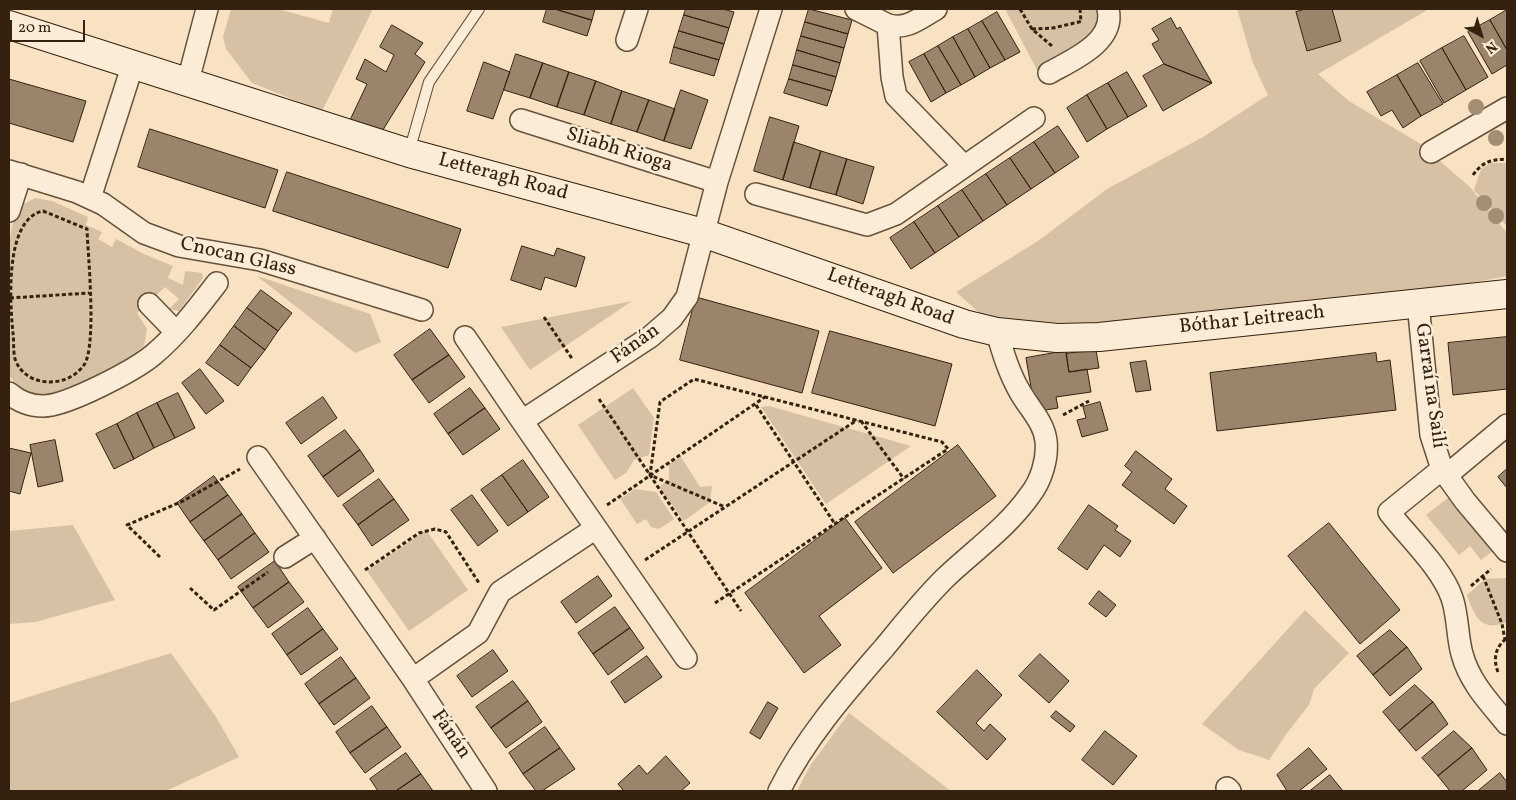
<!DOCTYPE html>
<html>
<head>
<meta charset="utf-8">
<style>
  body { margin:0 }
  #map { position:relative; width:1516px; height:800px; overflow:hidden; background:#f8e2c2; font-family:Vollkorn,serif }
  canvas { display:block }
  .frame { position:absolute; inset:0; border:10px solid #34210f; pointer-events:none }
  .north { position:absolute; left:1456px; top:10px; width:50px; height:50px; -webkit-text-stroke:4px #faecd7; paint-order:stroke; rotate:141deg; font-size:14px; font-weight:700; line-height:20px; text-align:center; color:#34210f }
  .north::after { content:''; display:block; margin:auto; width:18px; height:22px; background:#34210f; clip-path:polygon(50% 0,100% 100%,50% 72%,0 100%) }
  .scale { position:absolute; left:10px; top:20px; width:75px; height:22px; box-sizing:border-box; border:2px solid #34210f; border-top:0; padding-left:6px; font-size:15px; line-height:18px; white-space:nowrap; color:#34210f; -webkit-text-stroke:4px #faecd7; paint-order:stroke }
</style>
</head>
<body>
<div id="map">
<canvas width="1516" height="800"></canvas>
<div class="frame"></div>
<div class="north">N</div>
<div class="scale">20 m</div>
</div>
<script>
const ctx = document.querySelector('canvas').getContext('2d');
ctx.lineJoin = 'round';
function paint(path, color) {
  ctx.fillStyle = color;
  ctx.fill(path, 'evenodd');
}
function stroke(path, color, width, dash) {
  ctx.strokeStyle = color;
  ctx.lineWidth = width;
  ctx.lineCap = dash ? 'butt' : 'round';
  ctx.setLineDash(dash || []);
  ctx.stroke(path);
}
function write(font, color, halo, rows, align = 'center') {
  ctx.font = font + ' Vollkorn,serif';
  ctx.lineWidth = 5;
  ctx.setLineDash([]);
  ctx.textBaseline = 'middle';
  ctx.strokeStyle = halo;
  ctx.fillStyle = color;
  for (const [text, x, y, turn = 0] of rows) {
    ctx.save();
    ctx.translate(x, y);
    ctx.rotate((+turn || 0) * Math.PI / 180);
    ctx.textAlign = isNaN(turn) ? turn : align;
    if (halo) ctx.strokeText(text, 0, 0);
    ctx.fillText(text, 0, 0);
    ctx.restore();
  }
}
paint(new Path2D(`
  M231 9H278L329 23 333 9H370L372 11 322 111 252 83 226 49 223 37Z
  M1005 9H1097C1101 43 1062 56 1037 70Z
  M1237 9H1429L1318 74 1349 101 1419 143 1470 187 1507 233V276L1429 291 1104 325 1019 321 983 316 956 292 1038 241 1107 189 1203 137 1268 95 1253 63Z
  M1491 163H1507V226L1474 190 1481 169Z
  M35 198 52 201 88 217 86 225 102 232 98 239 112 247 116 239 146 255 173 266 168 278 183 285 185 271 202 273 203 278 179 311 169 309 179 299 165 287 137 313 147 329 144 346 131 358 89 381 41 396 22 392 9 375C9 337 1 243 17 212 21 204 28 202 35 198Z
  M257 276 370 314 381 342 355 353Z
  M632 301 530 370 501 327Z
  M633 388 654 418 649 455 634 460 626 473 615 480 578 425Z
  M769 406 911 446 826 504 761 407Z
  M681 457 700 487 712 486 710 502 684 521 659 487 669 479V464Z
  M635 489 656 492 674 519 659 529 651 527 646 519 637 524 620 499Z
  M1449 497 1493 551 1481 560 1470 546 1459 555 1426 515Z
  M73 525 115 600 35 622 9 624V531Z
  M426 530 468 590 409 631 367 571Z
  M1506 578 1507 622C1482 633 1474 616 1467 595L1485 579Z
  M1305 610 1349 653 1314 689 1309 705 1287 733 1269 760 1239 750 1202 724Z
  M171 653 216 717 239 757 166 791H9V703Z
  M849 713 951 791H797L810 766Z`), '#d7c1a4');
const building = new Path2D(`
  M547 9H555L592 20 587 36 543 22Z
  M555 9H595L592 20Z
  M686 9H723L734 12 729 28 684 15Z
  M809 9 852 20 848 34 805 22Z
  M1306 9H1332L1341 41 1307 51 1296 12Z
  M1507 10V50L1490 20Z
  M997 12 1020 52 1005 60 982 21Z
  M684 15 729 28 724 44 679 31Z
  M1171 18 1177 29 1180 27 1212 83 1164 64 1152 44 1159 40 1152 29Z
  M1490 20 1507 50V65L1492 74 1468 32Z
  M982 21 1005 60 990 68 968 29Z
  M805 22 848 34 844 48 801 36Z
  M392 25 423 43 415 54 425 62 381 133 350 120 367 84 356 79 365 59 386 72 394 55 380 47Z
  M968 29 990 68 975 77 953 37Z
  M679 31 724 44 719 60 674 47Z
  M801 36 844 48 840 63 797 50Z
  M1464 36 1488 77 1466 90 1442 48Z
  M953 37 975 77 961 85 938 46Z
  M938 46 961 85 946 93 924 54Z
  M674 47 719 60 714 76 670 63Z
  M1442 48 1466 90 1444 103 1420 61Z
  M797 50 840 63 836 77 793 65Z
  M516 54 543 63 530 98 504 90Z
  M924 54 946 93 931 102 909 62Z
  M484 62 510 72 493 119 467 111Z
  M543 63 569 72 557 107 530 98Z
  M1418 63 1443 104 1421 116 1397 75Z
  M1164 64 1212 83 1163 111 1143 76Z
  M793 65 836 77 832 91 789 79Z
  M569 72 596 81 584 115 557 107Z
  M1127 72 1147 106 1128 117 1108 83Z
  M1397 75 1421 116 1403 128 1392 110 1381 116 1367 92Z
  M9 79 86 101 73 142 9 123Z
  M789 79 832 91 827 106 784 93Z
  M596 81 622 91 611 124 584 115Z
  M1108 83 1128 117 1107 129 1087 95Z
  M681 90 708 100 691 149 664 141Z
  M622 91 649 100 637 132 611 124Z
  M1087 95 1107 129 1087 142 1067 108Z
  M649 100 675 109 664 141 637 132Z
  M770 117 799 126 783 180 754 171Z
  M1058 126 1079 157 1055 173 1034 142Z
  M150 129 278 170 265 208 138 167Z
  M794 142 821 151 810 188 783 180Z
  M1034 142 1055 173 1031 189 1010 158Z
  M821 151 847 159 836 195 810 188Z
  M1010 158 1031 189 1007 205 986 174Z
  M847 159 874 167 863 204 836 195Z
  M287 172 461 229 448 268 273 211Z
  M986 174 1007 205 983 221 962 190Z
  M962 190 983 221 959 237 938 206Z
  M938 206 959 237 935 253 914 222Z
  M914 222 935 253 911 269 890 238Z
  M522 246 554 256 557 248 585 257 576 287 545 277 541 290 511 280Z
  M261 290 292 313 278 331 247 308Z
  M696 297 819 331 802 393 680 360Z
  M247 308 278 331 265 350 234 326Z
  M234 326 265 350 251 368 220 345Z
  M430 329 449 355 412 380 394 355Z
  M830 331 952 364 935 426 812 393Z
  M1507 337V389L1453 395 1448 343Z
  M220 345 251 368 238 386 206 363Z
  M1096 350 1099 368 1069 372 1066 354Z
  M1066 351 1069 372 1087 369 1091 392 1056 397 1058 408 1039 411 1037 398 1033 399 1026 358Z
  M1376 353 1377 362 1390 360 1396 410 1217 431 1210 373Z
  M449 355 465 377 429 403 412 380Z
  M1146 361 1151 390 1136 392 1130 363Z
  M200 369 224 401 206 414 182 383Z
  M470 388 485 408 448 434 434 414Z
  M178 393 195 428 175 438 157 403Z
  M323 397 337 418 301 444 286 423Z
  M1100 402 1108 430 1082 437 1077 420 1086 418 1083 407Z
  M157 403 175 438 154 448 137 413Z
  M485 408 500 429 463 455 448 434Z
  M137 413 154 448 134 459 117 424Z
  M117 424 134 459 114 469 96 434Z
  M345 430 360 450 323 477 308 456Z
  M55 440 63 481 38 487 30 445Z
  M958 445 996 496 893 573 855 522Z
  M9 448 31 453 20 494 9 491Z
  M360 450 374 471 338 497 323 477Z
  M1136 451 1172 479 1165 489 1187 506 1174 524 1122 485 1132 472 1125 466Z
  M523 460 549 497 528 512 502 475Z
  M1507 469V488L1498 477Z
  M502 475 528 512 508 526 481 490Z
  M214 476 228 495 190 522 177 503Z
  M379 479 394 499 358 525 343 505Z
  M228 495 242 514 204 541 190 522Z
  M472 495 498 531 478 546 451 510Z
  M394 499 409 520 372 546 358 525Z
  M1089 505 1118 526 1115 530 1131 541 1120 557 1104 545 1087 570 1058 549Z
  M242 514 255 533 218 560 204 541Z
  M845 518 882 568 819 616 841 645 804 673 745 593Z
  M1329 523 1400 610 1360 644 1288 556Z
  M255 533 269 552 231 579 218 560Z
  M275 561 289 582 253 608 238 587Z
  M598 576 612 596 576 623 561 602Z
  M289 582 304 602 268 628 253 608Z
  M1099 591 1116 605 1106 617 1089 604Z
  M615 607 630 628 593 654 578 633Z
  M308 608 323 629 287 655 272 634Z
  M630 628 644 648 608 675 593 654Z
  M323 629 338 649 301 675 287 655Z
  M1390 630 1407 647 1373 675 1357 656Z
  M1407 647 1422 669 1390 696 1373 675Z
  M493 650 508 671 472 697 457 676Z
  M1040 654 1069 681 1049 703 1019 676Z
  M647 656 662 677 625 703 611 682Z
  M341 657 356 678 319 704 305 684Z
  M977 670 1002 695 976 723 984 731 990 724 1006 739 987 760 937 712Z
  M356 678 370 698 334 725 319 704Z
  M513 681 528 701 491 728 476 707Z
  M1415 685 1433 702 1399 731 1383 712Z
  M528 701 542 722 506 748 491 728Z
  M768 702 778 708 760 739 750 733Z
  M1433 702 1448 724 1416 751 1399 731Z
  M372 706 387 727 350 753 336 732Z
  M1056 711 1075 726 1070 732 1051 717Z
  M387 727 401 747 365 773 350 753Z
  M545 727 560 748 523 774 509 753Z
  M1105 731 1137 756 1113 785 1082 760Z
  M1454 731 1472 748 1438 776 1422 758Z
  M560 748 575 769 542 791H536L523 774Z
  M1309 748 1327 769 1299 791H1287L1277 775Z
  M1472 748 1487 770 1462 791H1450L1438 776Z
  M406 753 421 774 396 791H378L370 779Z
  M666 756 690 783 681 791H624L618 784 639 765 647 774Z
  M1500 773 1507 782V791H1478Z
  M421 774 433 791H396Z
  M1330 775 1343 791H1310Z`);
paint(building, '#9a856c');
stroke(building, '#34210f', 1);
const lane = new Path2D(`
  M409 152 429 82 479 9`);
const street = new Path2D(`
  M856 9 888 25 892 77 896 96 964 166
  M888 25C907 30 920 18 936 9
  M627 40 637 9
  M1049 73C1072 60 1116 42 1108 9
  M188 81 207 9
  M521 120 717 182
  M1431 152 1507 108
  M9 171 77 192 103 204 144 233 179 246 260 260 422 310
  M756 194 867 225 896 214 1034 118
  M90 198 133 64
  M9 211 21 174
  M1418 303 1431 435 1442 469 1465 501 1507 551
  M149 304 176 332
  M465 337 522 421
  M9 393C18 401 30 406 43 406 67 406 135 370 153 355 178 334 197 309 217 283
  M258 457 413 679 486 791
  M1442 469 1389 512C1408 537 1442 568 1452 598 1458 615 1457 636 1462 654 1470 683 1489 702 1507 724
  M1447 475 1507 425
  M596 528 686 658
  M285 557 315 538
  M413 679 478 633 500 592 596 528 522 421 650 337 672 318 687 297 717 182 771 9
  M1227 788 1230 791
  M779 791C806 737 845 693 884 648 903 625 922 601 944 579 973 551 1006 529 1030 495 1041 481 1048 459 1046 441 1044 422 1029 408 1020 392 1009 373 1003 353 997 332`);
const secondary = new Path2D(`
  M9 25 409 153 703 233 964 324 997 332 1057 338 1099 337 1507 294`);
stroke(lane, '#65513c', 12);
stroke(street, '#65513c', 24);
stroke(secondary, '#34210f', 30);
stroke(new Path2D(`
  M1020 9 1032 29 1052 46
  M1080 9 1081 22
  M1032 29 1053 28 1083 21
  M1473 175C1483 161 1491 160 1507 159
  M43 211 87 229C88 256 97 346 84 365 67 389 25 388 15 359 13 351 14 341 13 333 10 304 4 219 43 211Z
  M10 298 89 293
  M544 317 573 360
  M599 399 741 611
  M756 405 835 524
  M1063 415 1089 401
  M861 421 904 479
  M607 505 765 397
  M160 557 127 525 183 501 240 469
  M645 560 857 420
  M365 570 419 533 435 529 446 532 479 583
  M1483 576 1502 624 1505 640
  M1471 586 1491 569
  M190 588 214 610 268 572
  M715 603 948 449 942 442 694 379 660 402 650 475 725 507
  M1498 672C1493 659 1495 647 1507 638`), '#34210f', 3, [4, 2.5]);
stroke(lane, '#faecd7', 10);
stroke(street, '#faecd7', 21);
stroke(secondary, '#faecd7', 28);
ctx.fillStyle = '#a38e74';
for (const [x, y] of [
  [1476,107],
  [1496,138],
  [1484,203],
  [1496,216]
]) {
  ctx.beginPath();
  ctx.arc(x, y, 8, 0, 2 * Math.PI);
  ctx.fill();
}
write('20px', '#34210f', '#faecd7', [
  ["Sliabh Rioga",619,151,17],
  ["Letteragh Road",503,178,15],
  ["Cnocan Glass",238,258,13],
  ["Letteragh Road",890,298,20],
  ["Bóthar Leitreach",1252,321,-6],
  ["Fánán",636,345,-35],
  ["Garraí na Sailí",1429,386,82],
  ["Fánán",450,735,56]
]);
</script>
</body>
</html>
